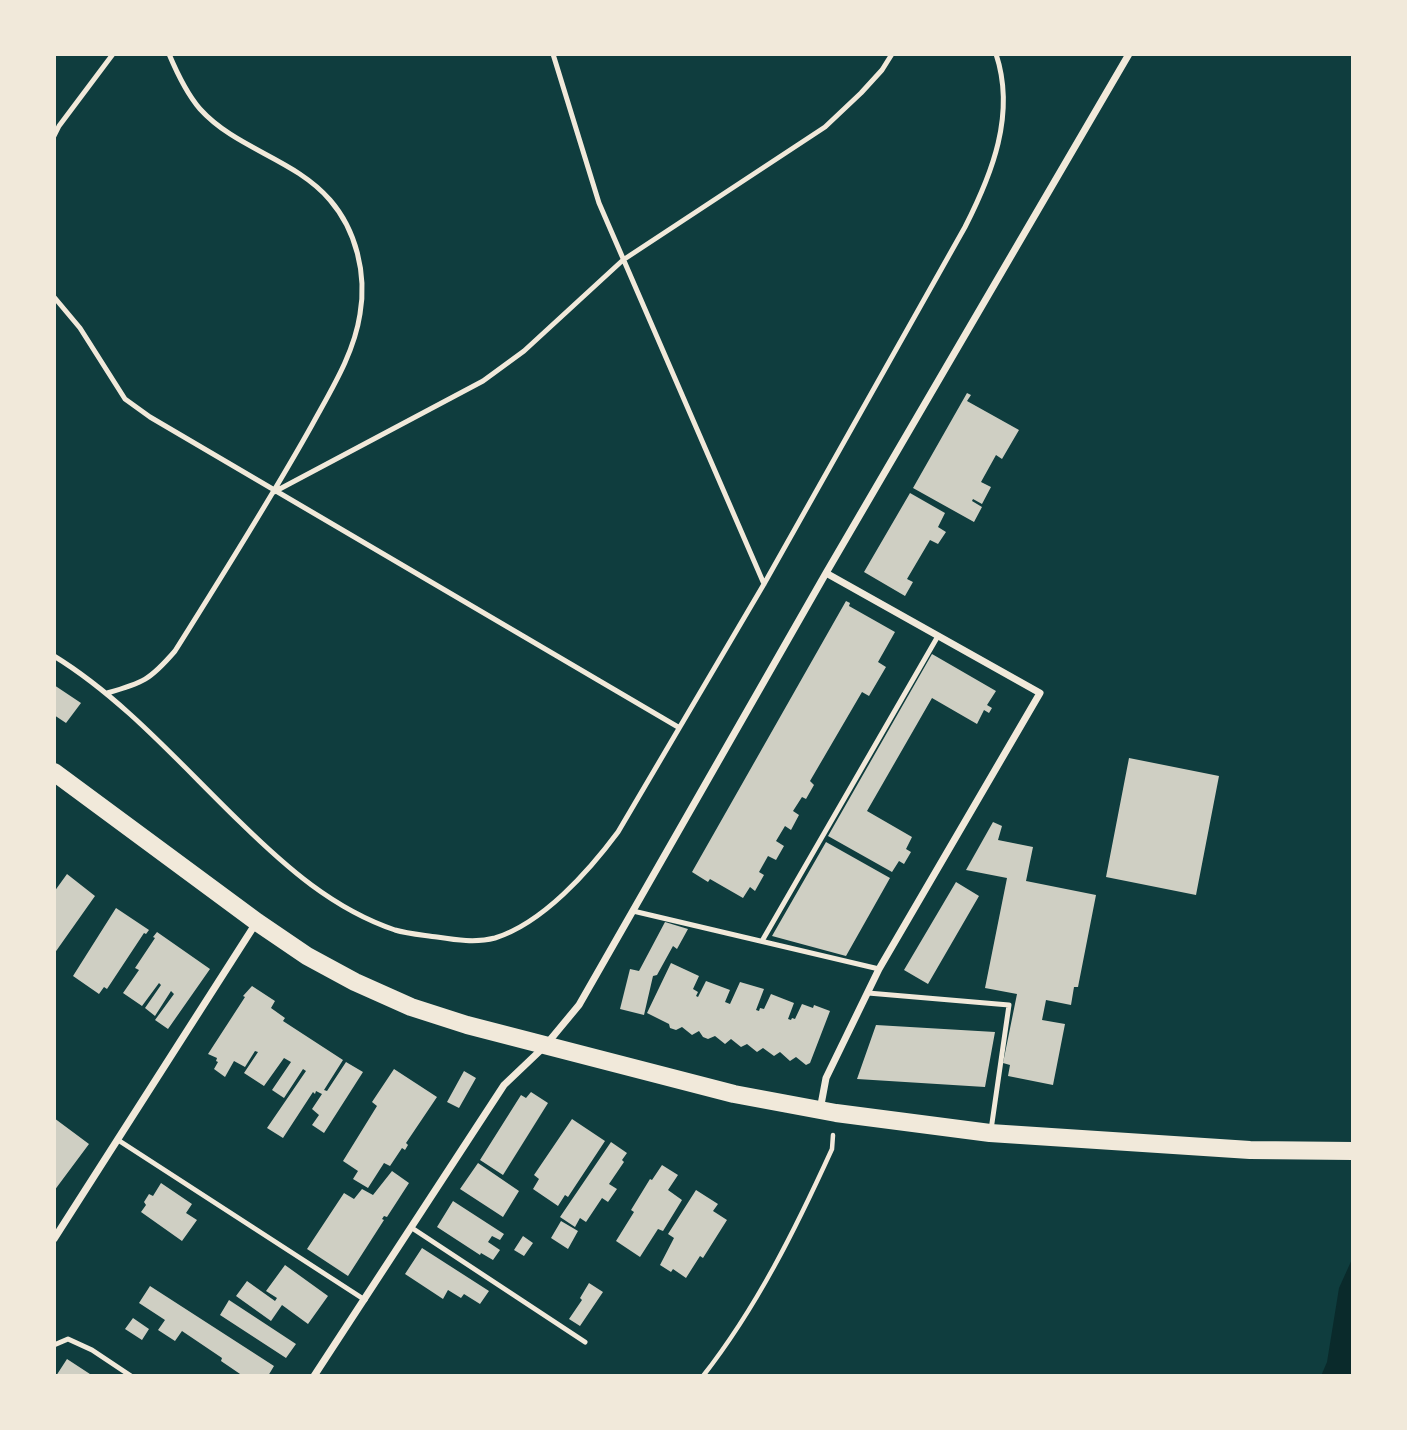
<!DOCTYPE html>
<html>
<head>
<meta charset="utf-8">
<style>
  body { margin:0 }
  #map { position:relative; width:1407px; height:1430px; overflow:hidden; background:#0f3d3e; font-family:"Source Serif 4",serif }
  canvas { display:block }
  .frame { position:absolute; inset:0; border:56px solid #f1e9da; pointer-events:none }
</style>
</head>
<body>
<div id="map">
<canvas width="1407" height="1430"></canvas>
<div class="frame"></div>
</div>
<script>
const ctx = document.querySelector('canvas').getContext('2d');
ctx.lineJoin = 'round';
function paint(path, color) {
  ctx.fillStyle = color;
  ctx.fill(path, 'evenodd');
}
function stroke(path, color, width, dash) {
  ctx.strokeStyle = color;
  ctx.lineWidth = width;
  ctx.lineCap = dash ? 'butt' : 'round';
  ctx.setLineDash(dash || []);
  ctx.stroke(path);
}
paint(new Path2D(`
  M1353 1257V1376H1321L1327 1362 1339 1288Z`), '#0a2a2b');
paint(new Path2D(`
  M967 393 971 395 967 401 1019 430 1002 459 996 455 981 482 991 487 982 504 973 499 972 501 982 507 974 522 913 488Z
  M910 493 945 513 938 527 946 532 938 544 930 540 907 579 913 582 905 596 864 572Z
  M846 601 850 603 849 606 895 632 878 662 886 667 869 696 862 692 810 781 814 785 806 799 802 797 793 811 799 815 791 830 785 826 776 841 784 846 776 860 768 856 759 872 764 875 755 891 750 887 743 898 710 879 708 882 692 872Z
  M932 654 996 691 987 705 992 708 989 713 984 710 977 724 932 698 867 811 912 837 906 849 911 852 904 864 899 861 892 872 828 836Z
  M54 685 81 703 66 723 54 715Z
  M1129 758 1219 776 1196 895 1106 877Z
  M993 822 1002 826 998 840 1033 847 1026 881 1096 895 1078 987H1074L1071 1005 1046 1000 1042 1020 1065 1024 1053 1085 1008 1076 1010 1065 1003 1063 1017 994 985 988 1007 878 966 870Z
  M826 842 890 878 846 956 772 936Z
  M67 874 95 896 54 954V892Z
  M956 882 979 896 928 984 904 970Z
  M116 908 149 930 146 934 144 933 107 989 104 987 99 994 73 976Z
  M665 922 688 929 677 949 673 946 657 975 653 976 644 1015 620 1009 630 969 639 971Z
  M157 932 210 969 168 1029 155 1020 174 994 171 991 155 1016 145 1008 161 985 159 983 142 1006 123 993 139 970 135 968 155 938 153 937Z
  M671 963 699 976 693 989 698 992 696 996 698 997 706 981 730 990 725 1002 730 1004 740 982 764 989 756 1010 759 1011 760 1008 764 1009 771 994 794 1003 788 1019 791 1020 792 1018 795 1019 802 1004 813 1008 814 1005 830 1011 810 1063 806 1065 796 1057 790 1061 780 1052 774 1056 763 1048 757 1052 747 1044 741 1047 731 1039 725 1044 715 1036 708 1039 703 1037 699 1031 692 1035 682 1027 676 1030 670 1028 669 1024 647 1013Z
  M252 986 275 1001 271 1008 285 1018 283 1021 343 1060 324 1090 327 1091 346 1062 363 1072 324 1133 312 1125 319 1115 312 1109 322 1094 316 1091 315 1094 313 1092 283 1138 267 1128 306 1071 303 1069 284 1098 272 1090 291 1062 284 1058 264 1086 244 1073 258 1052 255 1051 245 1067 234 1061 225 1077 214 1069 218 1062 216 1061 217 1058 208 1054 245 997 243 996Z
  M876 1025 995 1032 985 1087 857 1079Z
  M394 1069 437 1097 406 1143 408 1145 405 1150 402 1148 390 1166 384 1163 368 1188 353 1179 358 1171 343 1161 377 1106 372 1102Z
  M464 1071 476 1078 459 1108 447 1102Z
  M531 1092 548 1103 503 1175 480 1160 521 1095 526 1098Z
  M54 1118 89 1144 54 1191Z
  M572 1119 605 1141 568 1197 565 1195 558 1206 533 1189 539 1179 534 1175Z
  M611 1142 627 1153 622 1160 624 1162 609 1184 617 1189 608 1202 602 1198 586 1222 580 1218 575 1227 560 1217Z
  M478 1163 519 1191 503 1217 460 1189Z
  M662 1165 678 1175 668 1190 682 1200 663 1231 658 1229 640 1257 616 1241 634 1212 631 1210 650 1179 652 1180Z
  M392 1171 409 1183 387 1217 384 1216 382 1219 384 1220 348 1276 307 1249 344 1193 354 1199 362 1189 373 1195Z
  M161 1183 192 1204 186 1213 197 1220 182 1241 141 1212 146 1205 144 1202 149 1194 153 1196Z
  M696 1190 718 1204 713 1211 727 1220 703 1258 700 1256 686 1278 673 1269 671 1272 660 1265 674 1238 668 1234Z
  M453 1201 504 1234 500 1240 492 1236 488 1242 500 1250 493 1260 481 1253 480 1255 437 1227Z
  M561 1221 578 1231 568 1249 551 1238Z
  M523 1236 533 1243 524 1256 514 1250Z
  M422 1248 489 1291 480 1304 464 1294 461 1298 448 1290 443 1299 405 1274Z
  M285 1265 328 1296 308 1324 282 1305 271 1321 236 1296 247 1281 275 1301 277 1298 266 1291Z
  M589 1283 603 1292 580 1326 569 1319 582 1300 580 1298Z
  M150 1286 274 1366 268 1376H243L221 1361 222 1358 182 1331 175 1341 158 1330 165 1320 139 1303Z
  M229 1300 296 1344 286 1358 220 1315Z
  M133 1318 149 1329 142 1340 125 1329Z
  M67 1359 93 1376H56Z`), '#cfcfc3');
stroke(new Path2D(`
  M703 1376C757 1307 796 1228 832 1149L833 1135`), '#f1e9da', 4.5);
stroke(new Path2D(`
  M553 54 599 203 764 584
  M54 136 59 126 113 54
  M54 297 80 328 125 399 150 417 678 727
  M274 492 483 381 524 351 623 260 825 127 861 93 882 70 892 54
  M54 656C124 699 181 765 240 822 286 867 333 909 395 930 408 934 424 935 437 937 456 940 476 943 495 938 543 923 589 871 618 832L764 584 965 227C992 174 1016 114 996 54
  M107 693C143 683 150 680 175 651 222 576 269 502 312 425 331 390 354 354 360 314 367 274 356 230 330 200 295 159 236 149 200 109 187 94 177 73 169 54
  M633 911 879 969
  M762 941 938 636
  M868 993 1009 1005 991 1130
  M118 1140 365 1300
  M412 1228 585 1342
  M54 1345 68 1339 92 1350 131 1376`), '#f1e9da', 5);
stroke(new Path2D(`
  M820 1110 826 1078 879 969 1040 693 826 573
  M54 1239 256 923
  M314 1376 504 1085 545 1046 579 1005 826 573 1129 54`), '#f1e9da', 7);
stroke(new Path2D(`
  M54 772 257 922 307 956 355 982 411 1007 467 1025 734 1094 836 1113 990 1133 1250 1150 1353 1151`), '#f1e9da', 18);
</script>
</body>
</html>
